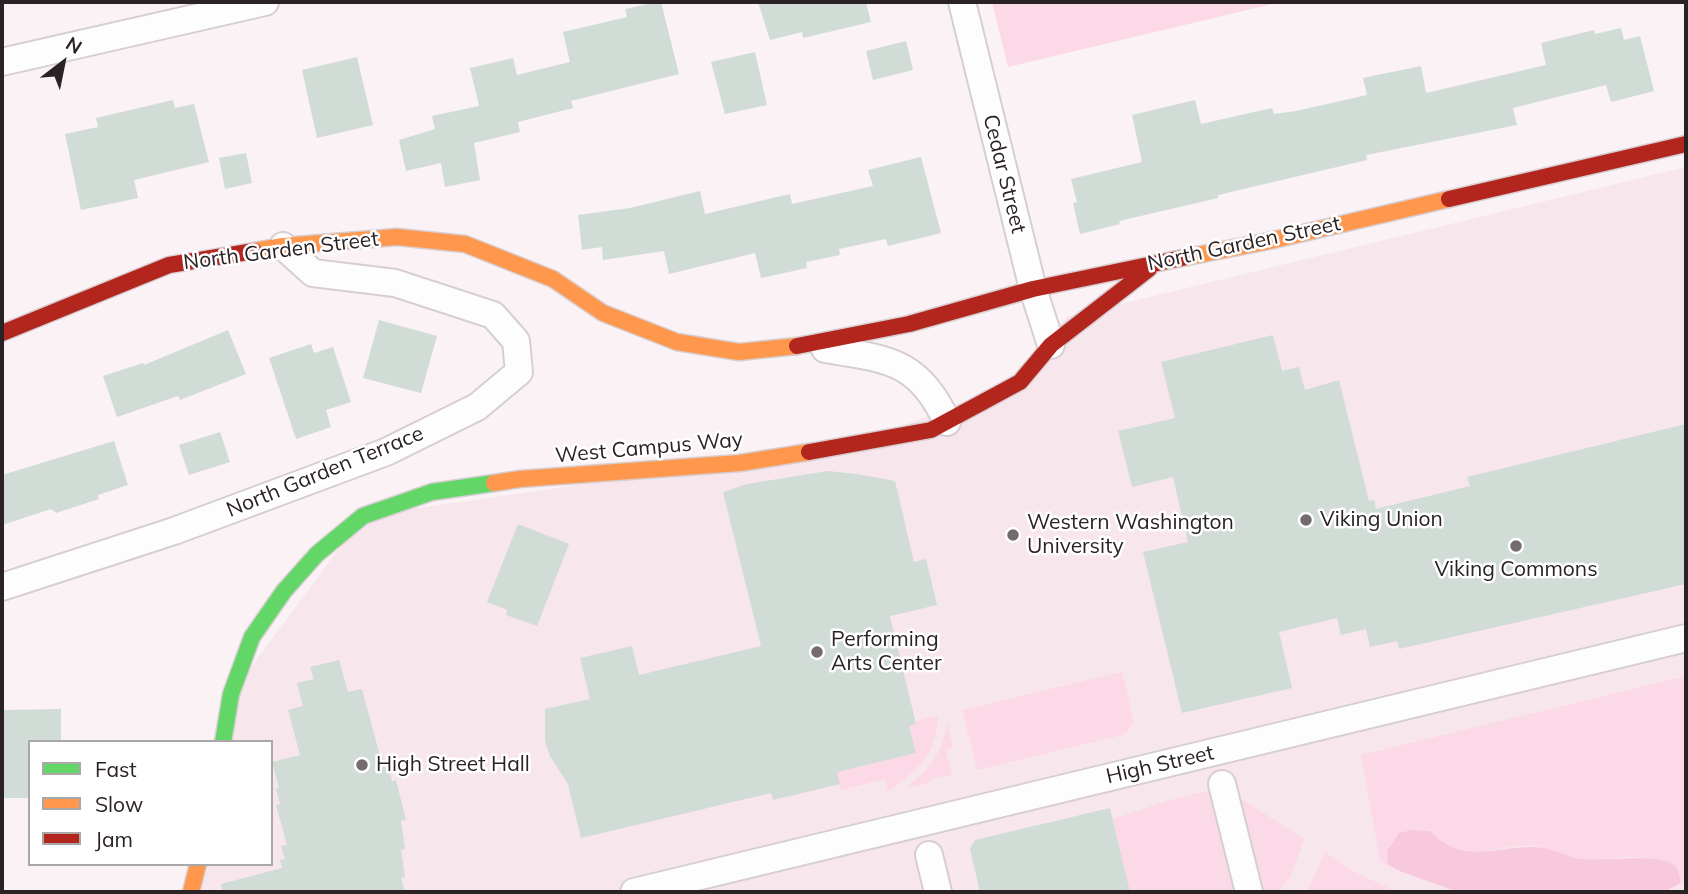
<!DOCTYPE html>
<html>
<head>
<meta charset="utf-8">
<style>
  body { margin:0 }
  #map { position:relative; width:1688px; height:894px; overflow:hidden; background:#faf2f5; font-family:Mulish,sans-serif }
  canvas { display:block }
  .frame { position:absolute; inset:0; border:4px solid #2a2225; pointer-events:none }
  .legend { position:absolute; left:28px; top:740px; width:245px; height:126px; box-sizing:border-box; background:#fff; border:2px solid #aaa7a8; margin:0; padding:9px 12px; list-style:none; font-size:21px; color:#2a2225 }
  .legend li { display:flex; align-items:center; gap:14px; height:35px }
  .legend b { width:35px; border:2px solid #aaa7a8 }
  .north { position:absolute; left:28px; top:28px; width:70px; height:70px; -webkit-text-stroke:5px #fff; paint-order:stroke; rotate:32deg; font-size:19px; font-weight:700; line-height:28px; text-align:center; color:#2a2225 }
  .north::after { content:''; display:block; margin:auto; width:24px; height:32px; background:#2a2225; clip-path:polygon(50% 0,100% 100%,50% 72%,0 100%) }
</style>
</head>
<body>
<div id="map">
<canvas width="1688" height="894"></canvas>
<div class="frame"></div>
<ul class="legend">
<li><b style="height:9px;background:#63d668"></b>Fast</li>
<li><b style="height:9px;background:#ff974d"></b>Slow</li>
<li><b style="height:9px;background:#b3261e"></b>Jam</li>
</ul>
<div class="north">N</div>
</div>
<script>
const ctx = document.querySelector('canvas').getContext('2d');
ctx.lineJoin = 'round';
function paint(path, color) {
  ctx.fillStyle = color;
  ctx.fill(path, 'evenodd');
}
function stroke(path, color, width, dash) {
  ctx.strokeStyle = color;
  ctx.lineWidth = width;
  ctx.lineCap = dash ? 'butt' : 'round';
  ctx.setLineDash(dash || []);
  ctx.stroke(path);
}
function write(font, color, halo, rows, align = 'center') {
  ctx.font = font + ' Mulish,sans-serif';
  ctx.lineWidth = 5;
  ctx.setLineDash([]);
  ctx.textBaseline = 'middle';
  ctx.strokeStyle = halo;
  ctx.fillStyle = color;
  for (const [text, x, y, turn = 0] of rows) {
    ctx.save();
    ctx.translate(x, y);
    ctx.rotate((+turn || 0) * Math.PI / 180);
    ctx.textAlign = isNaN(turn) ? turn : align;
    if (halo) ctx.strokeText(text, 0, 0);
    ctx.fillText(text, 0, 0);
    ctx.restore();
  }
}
paint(new Path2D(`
  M1686 167V892H191L198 864H271V742H223L231 694 363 516 848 446 1020 382 1067 317Z`), '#f8e6ed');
paint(new Path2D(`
  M992 2H1281L1008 67Z
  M1122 672 1134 723 1123 735 977 770 962 710Z
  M1686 676V879L1681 883 1677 868C1664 865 1649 858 1636 857 1620 855 1603 862 1588 860 1571 858 1557 850 1541 847 1498 838 1471 873 1430 831 1403 829 1386 835 1388 865L1380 861 1361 755Z
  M938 716C937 756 917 769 888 792L885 779 841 790 837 772 915 752 909 726 916 724V721Z
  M947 723 953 748 946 750 952 776 935 777 928 783 906 788C932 766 940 757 947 723Z
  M1215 789 1240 892H1130L1113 819 1170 800Z
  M1232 793 1304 839 1291 876 1278 892H1258Z
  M1325 852 1353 871 1397 892H1307Z`), '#fcd9e7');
paint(new Path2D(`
  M1412 830 1430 831C1464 866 1493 846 1536 847 1551 847 1566 857 1582 859 1601 862 1665 851 1677 868 1679 871 1680 879 1681 883L1664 892H1458L1402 872 1388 865 1387 851 1399 833Z`), '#f8c9dd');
paint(new Path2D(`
  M657 2H661L679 74 571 101 573 108 518 122 520 132 474 143 480 180 445 187 441 163 406 171 399 140 435 129 432 116 479 106 470 68 513 58 517 75 570 62 563 32 627 17 625 9Z
  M758 2H866L871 22 803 38 802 32 770 40Z
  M1621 28 1624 40 1640 36 1654 91 1611 102 1606 85 1513 108 1517 125 1366 155 1367 160 1218 195V198L1119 221 1120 224 1080 234 1073 203 1077 202 1071 179 1142 162 1132 115 1195 100 1201 124 1272 108 1274 114 1296 111 1367 95 1363 78 1421 66 1426 93 1546 65 1541 43 1594 30 1595 34Z
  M906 41 913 70 873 80 866 51Z
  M755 52 767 105 725 114 711 62Z
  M357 57 373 125 317 138 302 70Z
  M173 100 175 108 194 104 209 162 134 180 138 198 81 210 65 134 98 127 96 118Z
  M246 153 252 183 225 189 219 158Z
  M921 157 941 233 888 246 886 239 839 249 840 255 806 262 807 268 761 278 755 253 669 274 664 251 603 260 602 247 582 250 578 215 630 208 700 191 705 214 790 194 792 204 873 186 868 170Z
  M379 320 437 336 421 393 363 378Z
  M228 330 246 374 180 400 178 396 117 417 103 376 143 363 144 365Z
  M1273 335 1282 371 1299 367 1305 390 1339 380 1369 501 1374 500 1376 509 1470 486 1467 477 1686 424V584L1399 649 1397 641 1370 647 1366 629 1341 635 1337 618 1279 632 1292 688 1182 713 1143 552 1188 542 1173 477 1132 487 1118 431 1175 418 1161 362Z
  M311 344 314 353 333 347 351 402 326 410 331 427 296 439 269 358Z
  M220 432 230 462 189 475 179 445Z
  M114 441 128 485 98 495 99 499 56 513 51 509 2 525V475Z
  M828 471 856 474 895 481 914 562 926 559 937 605 890 616 916 724 909 726 916 753 837 772 840 784 773 800 771 793 581 838 568 784 550 756 545 741V709L590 699 580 658 632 646 639 675 761 646 723 492 747 484Z
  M518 524 569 544 537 626 506 615 507 610 487 602Z
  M339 660 348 692 362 689 380 756 382 755 386 768H389L392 781 396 780 406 820 401 821 405 849 401 850 405 877 401 878 405 892H222L221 884 282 868 280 860 285 859 281 846 287 845 276 805 280 804 276 789 279 788 272 762 300 755 288 710 303 706 297 683 314 679 310 667Z
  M61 709V742H30V798H2V710Z
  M1110 808 1130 892H980L970 849 975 840Z`), '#d0dcd5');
const street = new Path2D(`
  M962 2 1033 289 1051 345
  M2 62 265 2
  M825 349C887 359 919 360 947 422
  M2 587 174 531 386 452 477 407 519 372 516 341 493 315 395 283 313 273 283 246
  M1222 784 1249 892
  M929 855 938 892
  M634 892 1686 638`);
const fast = new Path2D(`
  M223 742 231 694 252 637 284 591 317 554 363 516 432 492 494 483`);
const slow = new Path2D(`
  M254 251 283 246 397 237 465 244 553 279 603 313 677 342 739 352 797 346
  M1187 257 1269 241 1449 199
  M494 483 520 479 740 463 809 452
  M191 892 198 864`);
const jam = new Path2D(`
  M1449 199 1686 144
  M2 333 169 265 254 251
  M797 346 909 324 1033 289 1187 257
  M809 452 931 430 1020 382 1051 345 1149 269`);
stroke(street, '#d7ced2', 30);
stroke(fast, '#d7ced2', 19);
stroke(slow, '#d7ced2', 19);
stroke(jam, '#d7ced2', 19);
stroke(street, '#fefdfe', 26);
stroke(fast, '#63d668', 16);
stroke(slow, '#ff974d', 16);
stroke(jam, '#b3261e', 16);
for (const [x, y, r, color] of [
  [1306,520,7,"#736b6e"],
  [1013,535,7,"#736b6e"],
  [1516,546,7,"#736b6e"],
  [817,652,7,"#736b6e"],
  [362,765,7,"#736b6e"]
]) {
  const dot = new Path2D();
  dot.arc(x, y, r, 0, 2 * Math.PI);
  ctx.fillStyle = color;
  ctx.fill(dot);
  stroke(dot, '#fff', 2.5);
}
write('21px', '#2a2225', '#fff', [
  ["Cedar Street",1004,174,76],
  ["North Garden Street",1244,244,-12],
  ["North Garden Street",281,251,-7],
  ["West Campus Way",649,448,-5],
  ["North Garden Terrace",325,472,-22],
  ["High Street",1160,765,-13]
]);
write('21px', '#2a2225', '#fff', [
  ["Viking Union",1320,520],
  ["Western Washington",1027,523],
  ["University",1027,547],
  ["Viking Commons",1516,570,"center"],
  ["Performing",831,640],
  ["Arts Center",831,664],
  ["High Street Hall",376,765]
], 'left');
</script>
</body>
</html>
